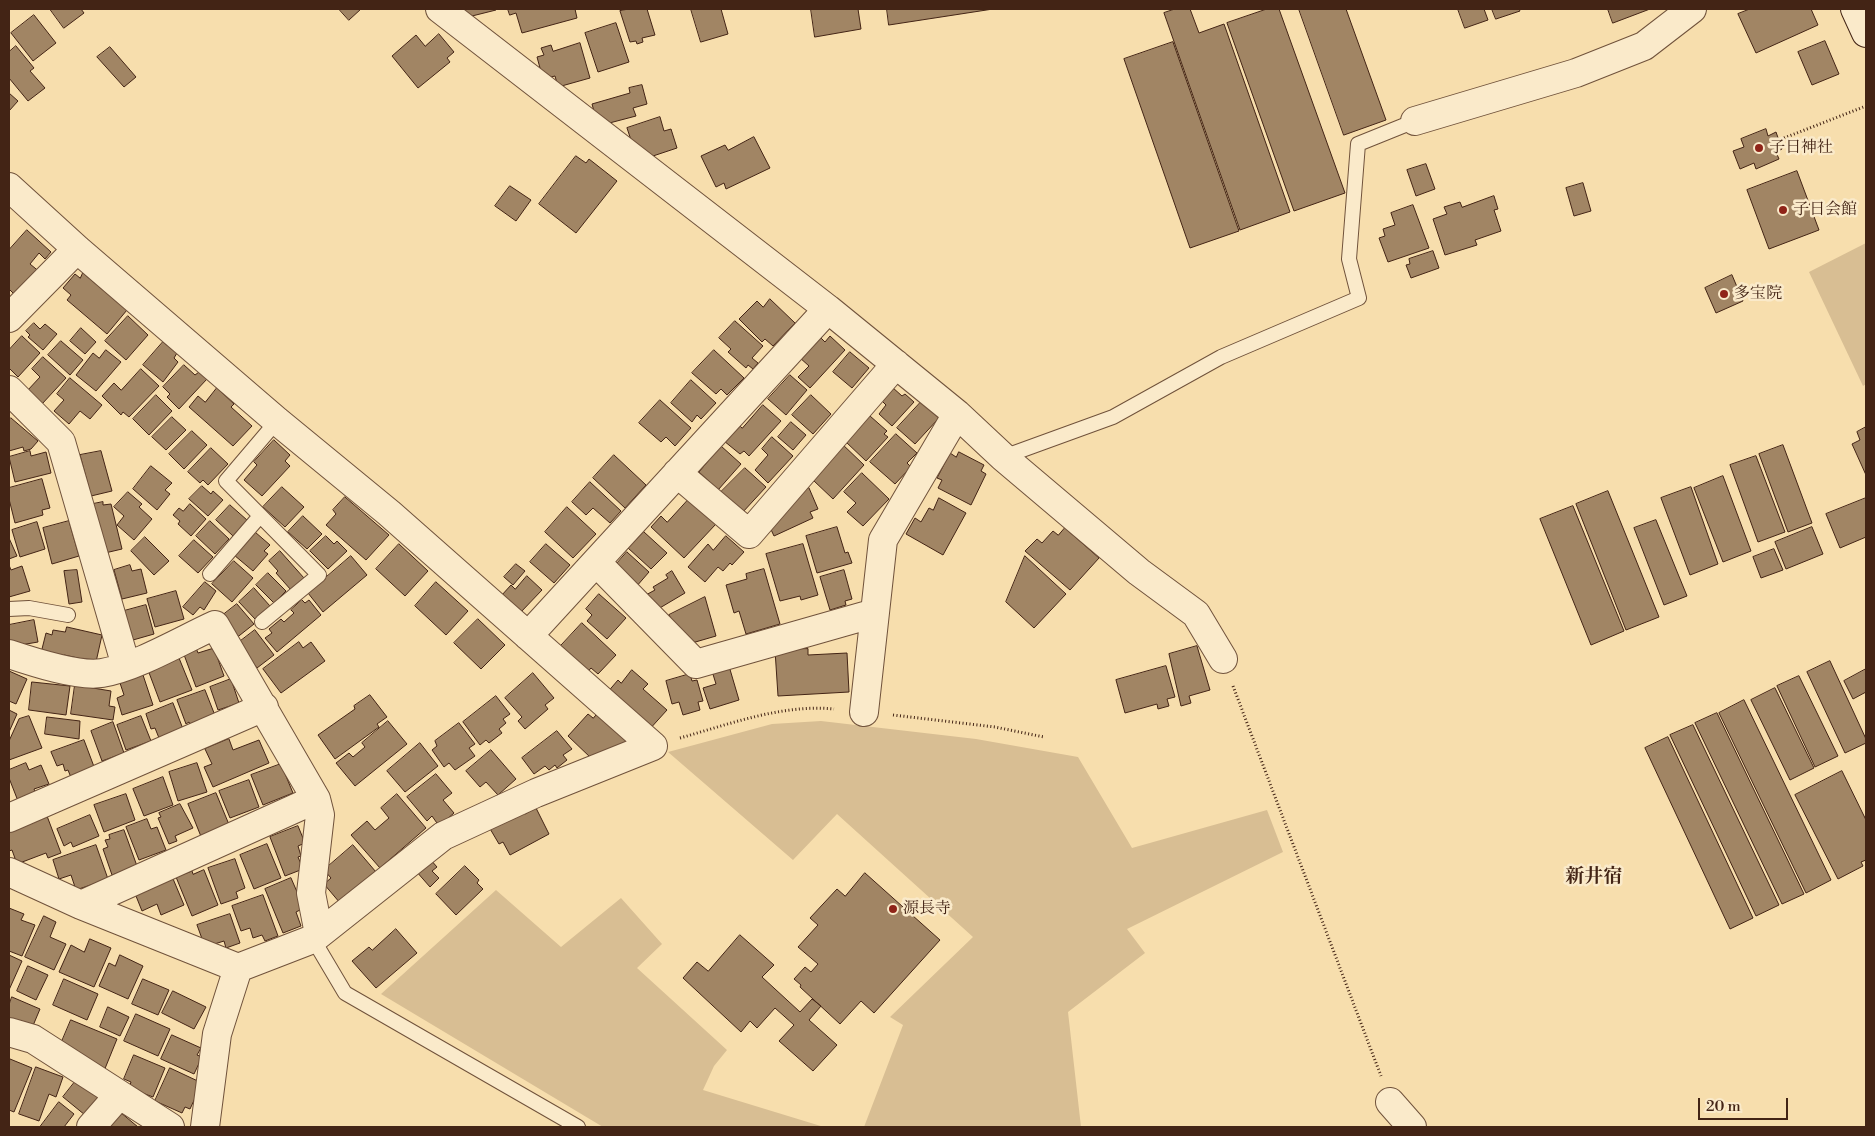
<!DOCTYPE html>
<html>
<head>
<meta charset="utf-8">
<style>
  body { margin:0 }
  #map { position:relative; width:1875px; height:1136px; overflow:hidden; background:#f7dead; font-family:"Libre Bodoni",serif }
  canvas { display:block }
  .frame { position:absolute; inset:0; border:10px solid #432415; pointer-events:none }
  .scale { position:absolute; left:1698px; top:1098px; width:90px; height:22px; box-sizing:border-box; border:2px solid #432415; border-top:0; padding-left:6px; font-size:15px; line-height:18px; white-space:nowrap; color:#432415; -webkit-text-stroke:4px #faeaca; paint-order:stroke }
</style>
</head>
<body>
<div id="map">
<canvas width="1875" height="1136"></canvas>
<div class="frame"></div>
<div class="scale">20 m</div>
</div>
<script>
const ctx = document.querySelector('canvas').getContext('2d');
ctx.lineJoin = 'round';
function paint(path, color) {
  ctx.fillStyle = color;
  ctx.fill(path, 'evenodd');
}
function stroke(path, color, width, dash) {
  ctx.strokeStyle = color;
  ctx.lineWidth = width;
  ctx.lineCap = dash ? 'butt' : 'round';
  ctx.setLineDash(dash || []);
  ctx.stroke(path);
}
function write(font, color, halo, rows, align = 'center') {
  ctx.font = font + ' "Libre Bodoni","Noto Serif JP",serif';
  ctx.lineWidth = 5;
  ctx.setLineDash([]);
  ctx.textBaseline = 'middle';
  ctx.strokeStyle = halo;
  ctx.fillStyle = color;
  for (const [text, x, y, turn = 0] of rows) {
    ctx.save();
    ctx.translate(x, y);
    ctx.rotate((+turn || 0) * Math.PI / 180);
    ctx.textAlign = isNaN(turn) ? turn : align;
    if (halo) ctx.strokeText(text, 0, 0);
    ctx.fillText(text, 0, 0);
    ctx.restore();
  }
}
paint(new Path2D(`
  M1866 243V384L1863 386 1809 272Z
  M821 721 976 739 1078 757 1132 848 1267 810 1283 852 1127 929 1145 953 1068 1012 1081 1127H864L903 1025 890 1017 973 937 837 814 793 860 668 752 772 724Z
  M496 890 561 947 621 898 662 944 637 968 727 1050 714 1066 703 1090 824 1127H603L381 994Z`), '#d8be93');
const building = new Path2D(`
  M50 9H81L84 13 64 28Z
  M339 9H361L349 20Z
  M457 9H496V10L468 17 466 11 458 13Z
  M508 9H575L577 18 522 33 516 13 510 15Z
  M629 9H647L655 35 642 38 643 42 637 44 636 41 630 42 620 11Z
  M691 9H721L728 34 701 42Z
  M811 9H858L861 29 815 37Z
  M887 9H993L889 25Z
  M1175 9H1190L1199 33 1224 24 1290 212 1240 230 1164 13Z
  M1267 9H1279L1345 193 1294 211 1227 23Z
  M1299 9H1346L1386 120 1344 135Z
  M1458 9H1484L1488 20 1465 28Z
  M1492 9H1519L1520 11 1496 19Z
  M1608 9H1650L1613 23Z
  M1750 9H1811L1818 25 1756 53 1738 14Z
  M34 15 56 43 33 61 11 33Z
  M616 23 629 62 598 72 585 33Z
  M439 34 454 52 447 58 450 62 418 88 392 56 416 35 425 46Z
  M1825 41 1839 74 1812 85 1798 52Z
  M1173 42 1239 231 1190 248 1124 59Z
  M580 43 590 78 558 87 555 76 543 79 537 57 544 55 541 48 551 45 553 51Z
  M16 46 34 68 30 71 45 88 28 101 9 78V52Z
  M110 47 136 77 124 87 97 57Z
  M642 85 647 104 633 108 636 116 598 126 592 104 630 93 629 88Z
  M9 93 18 101 9 111Z
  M660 117 664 131 671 129 677 148 644 159 635 152 627 128Z
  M1766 129 1768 136 1776 132 1782 149 1776 152 1779 159 1756 169 1754 163 1740 169 1733 151 1744 147 1741 139Z
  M754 137 770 168 726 189 724 183 716 187 701 156 725 145 728 150Z
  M576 156 586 163 589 159 617 181 576 233 539 204Z
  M1426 164 1435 189 1416 196 1407 170Z
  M1797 171 1819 230 1769 249 1747 190Z
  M1583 183 1591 211 1574 216 1566 188Z
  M510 186 531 200 516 221 495 206Z
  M1494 196 1498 209 1494 210 1501 231 1475 240 1477 245 1445 255 1433 219 1447 214 1444 207 1460 202 1462 207Z
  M1413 205 1429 248 1388 262 1379 238 1385 236 1383 229 1395 225 1391 213Z
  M27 230 51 252 45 259 39 253 30 264 41 273 18 298 9 289V250Z
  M1433 251 1439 268 1411 278 1406 265 1410 264 1409 259Z
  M83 273 127 310 107 334 67 300 71 295 63 288 75 274 80 278Z
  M1732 275 1743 301 1716 313 1705 288Z
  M770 299 795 323 773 346 765 339 762 342 739 319 757 301 763 307Z
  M128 316 148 335 126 360 105 341Z
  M735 321 763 346 752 358 758 363 753 369 748 365 746 368 728 352 731 349 719 338Z
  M34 323 40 329 45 324 57 334 43 350 28 337 30 335 26 331Z
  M81 328 96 342 85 354 70 341Z
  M22 336 40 353 18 377 9 368V350Z
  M819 336 825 342 830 336 845 350 810 388 798 377 809 366 799 357Z
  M61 341 83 360 70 375 48 355Z
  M163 342 177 353 174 358 178 362 163 382 143 365Z
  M106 350 121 362 96 391 76 375 93 353 99 358Z
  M714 350 744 378 727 395 721 389 716 394 692 373Z
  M850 352 869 368 852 388 833 372Z
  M43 357 66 378 42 404 27 391 40 377 32 369Z
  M184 365 195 375 199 372 207 379 179 409 167 397 170 394 163 387Z
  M141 369 159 386 129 417 123 412 121 415 102 396 114 383 121 390Z
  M790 375 807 390 786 415 768 399Z
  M70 378 102 405 90 419 80 411 69 424 54 411 64 400 57 394Z
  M691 380 716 403 701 419 697 415 692 422 671 403Z
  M892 387 902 396 905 394 914 402 892 426 879 414 886 405 881 400Z
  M217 388 234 404 231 407 252 426 233 446 189 407 198 396 205 402Z
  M156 395 172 411 149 435 133 419Z
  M811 395 831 414 813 434 792 415Z
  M660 400 691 428 675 446 666 437 661 442 639 423Z
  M921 402 939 418 915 444 897 428Z
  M763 405 781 421 749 456 744 451 740 454 724 441 739 425 742 428Z
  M870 416 887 431 884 434 888 437 866 461 846 442Z
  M172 417 186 430 166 450 152 437Z
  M11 418 38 441 31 449 24 451 23 447 9 451V420Z
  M791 422 806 435 793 450 778 437Z
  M1866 427V475L1852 444 1860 440 1857 432Z
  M192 431 207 445 184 469 169 454Z
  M896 434 917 453 907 463 911 467 895 484 870 462Z
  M772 437 793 456 768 483 755 470 768 455 762 449Z
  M274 440 290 455 285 461 290 466 262 496 244 480 257 465 254 462Z
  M840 442 864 465 833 499 813 480Z
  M1783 445 1812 523 1788 532 1759 454Z
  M721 446 741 464 718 490 699 472 708 461 705 459Z
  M211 448 228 464 208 485 203 480 200 483 188 472Z
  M30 451 31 456 46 452 51 473 15 482 9 457Z
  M101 451 112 491 91 496 80 455Z
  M959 452 984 465 981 471 986 474 971 505 938 488 942 480 937 478 950 453 956 457Z
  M614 455 646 485 625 508 593 478Z
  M1756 456 1785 532 1758 542 1730 465Z
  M151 466 172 483 165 490 170 494 157 510 133 489Z
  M745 468 766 487 742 513 720 493Z
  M862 473 889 499 863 526 847 512 856 503 844 492Z
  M1723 476 1751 551 1723 562 1694 488Z
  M42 479 50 508 42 510 43 515 15 523 9 499V488Z
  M590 482 621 511 610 523 593 508 586 515 572 502Z
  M202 486 211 494 213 491 223 500 208 516 189 499Z
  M282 487 304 507 285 527 263 507Z
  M1691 487 1718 564 1690 575 1661 498Z
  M809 488 818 509 810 512 813 518 774 536 767 521 787 498Z
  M1608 491 1659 617 1626 630 1576 504Z
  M128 492 142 504 139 507 152 519 134 540 117 525 124 516 114 507Z
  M345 497 389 535 366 560 326 525 336 514 333 510Z
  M939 498 966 513 943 555 906 534 915 518 921 522 929 508 933 510Z
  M1866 498V537L1840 548 1826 514Z
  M689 499 716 524 684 558 651 527 661 516 667 522Z
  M103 502V505L111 504 122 549 105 553 88 505Z
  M190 504 206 519 191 536 178 524 180 521 173 515 179 508 183 511Z
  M230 505 247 520 233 536 216 520Z
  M1573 506 1624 631 1591 645 1540 519Z
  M567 507 596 534 573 558 545 532Z
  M303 516 322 534 307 549 288 532Z
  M1656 520 1687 596 1664 605 1634 528Z
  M69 521 79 556 52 564 43 528Z
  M210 521 229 539 215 554 196 536Z
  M37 522 45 549 20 557 12 530Z
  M837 527 845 553 848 552 852 563 817 573 806 536Z
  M1812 527 1823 554 1786 569 1775 542Z
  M1065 528 1099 558 1070 590 1025 551 1037 539 1042 543 1053 531 1058 535Z
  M255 532 270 545 264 551 268 554 253 571 234 555Z
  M644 532 667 553 651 569 628 548Z
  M326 536 334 544 337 541 347 551 328 569 310 551Z
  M726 536 744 552 732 565 730 563 723 571 718 567 705 582 688 567 708 544 713 550Z
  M145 537 169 561 154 575 131 551Z
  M9 538 17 556 9 559Z
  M194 540 213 557 198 573 179 556Z
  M399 544 428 571 405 596 376 569Z
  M546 544 570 565 554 583 530 562Z
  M803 544 818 595 801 600 800 596 780 601 766 554Z
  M1774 549 1783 570 1761 578 1753 557Z
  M280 551 304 578 291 590 276 573 278 571 269 561Z
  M627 552 649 572 636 587 614 567Z
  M351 556 367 575 323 612 308 593Z
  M1025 556 1066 594 1034 628 1006 602Z
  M234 561 253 578 232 602 212 584Z
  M516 564 525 571 513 585 504 577Z
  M9 565 11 570 22 566 30 591 9 597Z
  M130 565 132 571 141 569 147 593 122 599 114 570Z
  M764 569 780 624 746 634 739 611 734 613 726 585 747 579 746 574Z
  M77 570 82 602 69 604 64 571Z
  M844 570 852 599 845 601 846 605 830 610 820 577Z
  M672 571 685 593 653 612 644 596 655 590 653 587 668 578 666 575Z
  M268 573 286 591 274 603 256 585Z
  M527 576 542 590 520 613 501 596 511 585 515 589Z
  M205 582 216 591 204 610 200 607 193 615 183 607Z
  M436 582 468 611 446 635 415 606Z
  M254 588 270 606 255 619 239 602Z
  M176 591 184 619 155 627 147 599Z
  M599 594 626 618 607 639 587 621 592 615 586 609Z
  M705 597 716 636 692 643 679 634 669 615Z
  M302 600 305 603 309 600 321 615 277 652 265 638 272 633 269 629 281 619 284 622 294 613 291 610Z
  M237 604 254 624 235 639 218 619Z
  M146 605 154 634 133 640 124 611Z
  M478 619 505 645 481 669 454 643Z
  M34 620 38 642 9 647V625Z
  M582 623 616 655 598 674 591 668 584 676 557 650Z
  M67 627 102 635 96 662 64 655 62 662 40 657 46 633 52 635 53 630 65 632Z
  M255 630 274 655 257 668 238 643Z
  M299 642 303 648 311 642 325 661 281 693 263 669Z
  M1197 646 1210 690 1189 696 1191 703 1181 706 1169 654Z
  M196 648 198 653 214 648 224 676 196 687 183 652Z
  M808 649V655L847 653 849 692 778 696 775 650Z
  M179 658 192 690 160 702 148 670Z
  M1830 661 1866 739V743L1845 753 1807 672Z
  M729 666 739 700 710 709 703 688 716 684 712 671Z
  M1166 666 1175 697 1167 699 1169 706 1158 709 1157 704 1125 713 1116 680Z
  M1866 669V692L1853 699 1844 681Z
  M632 670 648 684 643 689 667 710 648 731 606 694 618 680 621 683Z
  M9 671 27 679 16 704 9 701Z
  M533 673 554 698 545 705 548 709 525 729 518 721 522 717 505 698Z
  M690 674 692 681 697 680 703 701 698 702 700 710 683 715 679 702 672 704 666 681Z
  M143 675 153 705 122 715 117 698 124 695 120 683Z
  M1799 676 1838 756 1815 767 1777 686Z
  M231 679 239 703 218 710 210 687Z
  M32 682 70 686 66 715 29 710Z
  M75 685 111 691 109 706 115 707 113 720 71 714Z
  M1775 688 1814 768 1790 780 1751 700Z
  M205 690 216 718 191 727 189 722 186 724 177 700Z
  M370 695 387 717 377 724 379 727 335 759 318 735 355 709 354 706Z
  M496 696 510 714 503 719 506 723 499 729 502 733 489 743 486 740 480 745 463 722Z
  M1744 700 1831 880 1806 893 1719 713Z
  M173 703 183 729 159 738 155 728 151 729 146 714Z
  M9 710 17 714 9 732Z
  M598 713 632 744 591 758 568 736 588 714 593 718Z
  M1717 713 1804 894 1782 904 1695 723Z
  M29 716 42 748 9 760V741L19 719Z
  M141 716 151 741 126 750 117 725Z
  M47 717 80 721 79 739 45 734Z
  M388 721 407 744 355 786 336 763 349 753 353 757 365 747 362 743Z
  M113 722 124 753 102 761 91 731Z
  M459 723 475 744 469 748 475 756 455 770 449 763 444 767 432 750 437 746 435 741Z
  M1693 725 1779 905 1756 916 1670 735Z
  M557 731 572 749 563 755 567 760 557 768 555 765 549 770 545 766 534 774 522 758Z
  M1668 737 1753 918 1730 929 1645 748Z
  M229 739 233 750 259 740 269 763 213 787 204 767 212 764 205 749Z
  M84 740 96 772 72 780 68 770 65 771 63 764 57 766 51 752Z
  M420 743 438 766 405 792 387 771Z
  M491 750 516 779 498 795 486 782 480 787 466 771Z
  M26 763 29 770 41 765 49 784 34 789 36 794 18 801 9 778V770Z
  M197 763 207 792 178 801 169 772Z
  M281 764 293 793 263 805 251 775Z
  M1842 771 1866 820V860L1861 862 1863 866 1838 879 1795 795Z
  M436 774 452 793 443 800 454 813 439 826 432 816 427 821 407 797Z
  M163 777 173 805 144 816 133 789Z
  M249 780 259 807 230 818 219 791Z
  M216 793 230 827 202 839 188 804Z
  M126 794 135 820 104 832 94 805Z
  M397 794 426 828 380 868 351 835 367 821 375 830 389 818 381 808Z
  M180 804 193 828 175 836 177 841 169 844 158 818 161 817 159 813Z
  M519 805 525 814 536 808 549 834 510 855 503 842 499 844 489 827Z
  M90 815 99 836 73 847 71 842 64 846 57 829Z
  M47 816 61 853 48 858 46 853 17 864 12 850 9 851V830Z
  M147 819 151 829 157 827 166 850 139 860 126 827Z
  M298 826 305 843 298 846 301 856 298 857 303 869 285 876 270 837Z
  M124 830 137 866 112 875 103 849 108 847 105 840 110 839 109 835Z
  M267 844 281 878 254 889 240 855Z
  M96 845 108 879 76 890 71 875 59 879 53 860Z
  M353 845 376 872 340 903 324 884 331 878 324 870Z
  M235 859 245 888 236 892 238 898 221 904 208 868Z
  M430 859 437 867 432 871 439 878 430 887 416 871Z
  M465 866 479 880 477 883 483 889 456 915 436 894Z
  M204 870 218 905 192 916 176 877 192 871 193 874Z
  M865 873 940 940 874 1013 861 1001 840 1024 800 987 801 985 794 979 805 967 811 972 818 964 798 947 818 925 810 918 837 889 845 896Z
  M171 874 184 905 161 915 157 904 142 911 134 891Z
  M291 878 304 908 296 912 301 926 283 933 265 889Z
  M263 895 278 936 265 941 262 935 253 938 250 928 241 931 232 906Z
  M9 908 24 914 21 920 35 925 22 956 9 951Z
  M230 914 240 943 226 948 224 941 205 947 197 925Z
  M44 916 56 922 50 937 66 944 54 970 25 957Z
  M396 929 417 953 376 988 352 961 369 947 372 950Z
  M740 935 774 965 762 977 800 1012 812 999 821 1006 809 1020 837 1045 813 1071 779 1041 794 1025 775 1008 757 1028 750 1021 741 1032 683 978 697 962 708 971Z
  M90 939 111 948 94 987 59 972 71 945 84 952Z
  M9 955 22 961 9 990Z
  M120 955 143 966 128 999 99 986 109 963 115 966Z
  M28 966 48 975 36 1000 17 991Z
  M64 979 98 994 87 1020 53 1005Z
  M143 979 169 990 158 1015 132 1004Z
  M173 991 206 1007 194 1029 162 1013Z
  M12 997 40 1009 32 1028 9 1019V1005Z
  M108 1007 129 1017 120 1036 100 1027Z
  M136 1014 170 1029 158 1056 124 1041Z
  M71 1020 117 1039 104 1071 60 1046Z
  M172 1035 201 1048 197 1055 202 1057 194 1074 161 1059Z
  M134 1055 165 1068 153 1097 129 1088 131 1082 124 1079Z
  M10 1059 32 1068 14 1112 9 1110Z
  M36 1067 63 1077 56 1097 49 1094 39 1121 19 1114Z
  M170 1068 202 1083 190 1109 185 1107 182 1113 155 1101Z
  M78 1078 100 1096 85 1115 63 1097Z
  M59 1102 74 1114 64 1127H40Z
  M120 1112 138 1127H107Z`);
paint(building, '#a18564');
stroke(building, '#432415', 1);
const lane = new Path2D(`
  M1003 457 1113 417 1221 357 1359 298 1349 259 1358 144 1415 121
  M210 574 260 516
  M9 609 29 608 68 615
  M262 622 319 575 226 481 277 421
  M313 939 345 993 578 1127`);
const street = new Path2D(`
  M440 9 828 309 957 414 1003 457 1139 572 1196 614 1223 659
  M1415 121 1576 73 1644 46 1692 9
  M9 187 77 249 277 421 389 513 653 746 536 793 443 836 313 939 238 968 81 905 9 872
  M9 318 77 249
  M9 390 61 442 126 666
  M677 473 749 534 896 364
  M596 562 696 664 875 613
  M528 636 828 309
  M9 654C33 662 78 677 102 673 137 667 182 640 215 625L316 799 320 815 311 893 319 934
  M864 712 883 540 957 414
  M9 818 264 707
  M81 905 316 799
  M9 1032 33 1039 170 1127
  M1390 1102 1412 1127
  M91 1127 119 1095
  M205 1127 217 1034 238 968`);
const secondary = new Path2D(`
  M1855 9 1866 33`);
stroke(lane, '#70523b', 16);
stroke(street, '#70523b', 30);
stroke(secondary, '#432415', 30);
stroke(new Path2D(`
  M1784 138 1866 106
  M1233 686 1381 1076
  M893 715 995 727 1044 737
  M680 738C730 724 782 704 834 709`), '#432415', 3, [1, 2.5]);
stroke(lane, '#faeaca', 14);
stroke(street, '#faeaca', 28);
stroke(secondary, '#faeaca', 28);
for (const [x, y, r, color] of [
  [1759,148,5,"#8f2418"],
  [1783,210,5,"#8f2418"],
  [1724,294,5,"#8f2418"],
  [893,909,5,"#8f2418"]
]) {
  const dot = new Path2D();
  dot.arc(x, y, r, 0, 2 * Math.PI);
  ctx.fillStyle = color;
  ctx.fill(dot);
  stroke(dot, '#faeaca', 2);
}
write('16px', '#432415', '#faeaca', [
  ["子日神社",1769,148],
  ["子日会館",1793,210],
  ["多宝院",1734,294],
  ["源長寺",903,909]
], 'left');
write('bold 19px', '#432415', '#faeaca', [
  ["新井宿",1594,877]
]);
</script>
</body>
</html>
